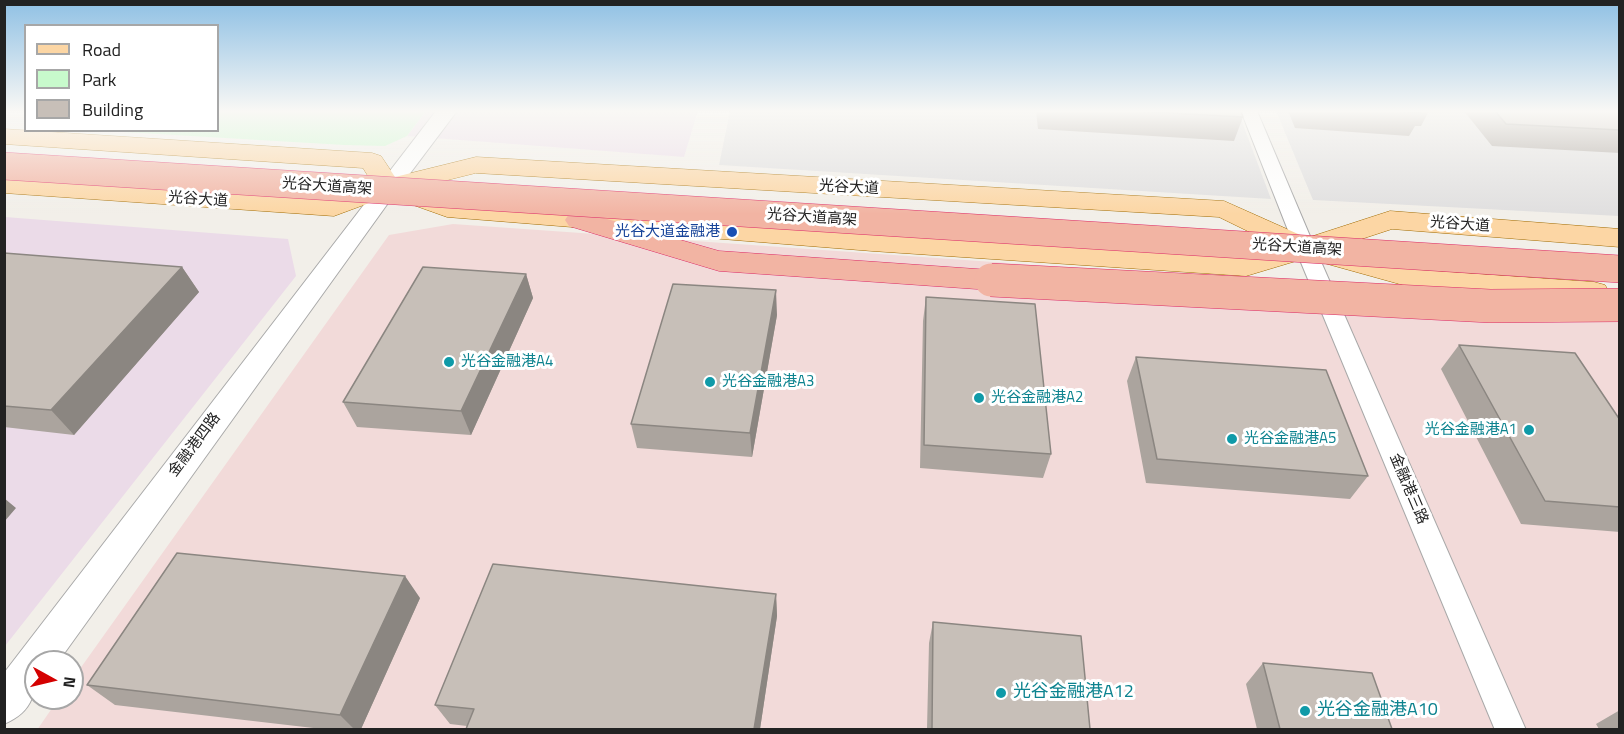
<!DOCTYPE html>
<html>
<head>
<meta charset="utf-8">
<style>
  body { margin:0 }
  #map { position:relative; width:1624px; height:734px; overflow:hidden; background:#f2efe9; font-family:"Titillium Web",sans-serif }
  canvas { display:block }
  .frame { position:absolute; inset:0; border:6px solid #222; pointer-events:none }
  .legend { position:absolute; left:24px; top:24px; width:195px; height:108px; box-sizing:border-box; background:#fff; border:2px solid #a7a7a7; margin:0; padding:8px 10px; list-style:none; font-size:18px; color:#222 }
  .legend li { display:flex; align-items:center; gap:12px; height:30px }
  .legend b { width:30px; border:2px solid #a7a7a7 }
  .north { position:absolute; left:24px; top:650px; width:60px; height:60px; box-sizing:border-box; background:#fff; border:2px solid #a7a7a7; border-radius:50%; rotate:98deg; font-size:16px; font-weight:700; line-height:24px; text-align:center; color:#222 }
  .north::after { content:''; display:block; margin:auto; width:21px; height:27px; background:#d40000; clip-path:polygon(50% 0,100% 100%,50% 72%,0 100%) }
</style>
</head>
<body>
<div id="map">
<canvas width="1624" height="734"></canvas>
<div class="frame"></div>
<ul class="legend">
<li><b style="height:8px;background:#fcd6a4"></b>Road</li>
<li><b style="height:16px;background:#c8facc"></b>Park</li>
<li><b style="height:16px;background:#c7bfb8"></b>Building</li>
</ul>
<div class="north">N</div>
</div>
<script>
const ctx = document.querySelector('canvas').getContext('2d');
ctx.lineJoin = 'round';
function paint(path, color) {
  ctx.fillStyle = color;
  ctx.fill(path, 'evenodd');
}
function stroke(path, color, width, dash) {
  ctx.strokeStyle = color;
  ctx.lineWidth = width;
  ctx.lineCap = dash ? 'butt' : 'round';
  ctx.setLineDash(dash || []);
  ctx.stroke(path);
}
function write(font, color, halo, rows, align = 'center') {
  ctx.font = font + ' "Titillium Web","Noto Sans SC",sans-serif';
  ctx.lineWidth = 6;
  ctx.setLineDash([]);
  ctx.textBaseline = 'middle';
  ctx.strokeStyle = halo;
  ctx.fillStyle = color;
  for (const [text, x, y, turn = 0] of rows) {
    ctx.save();
    ctx.translate(x, y);
    ctx.rotate((+turn || 0) * Math.PI / 180);
    ctx.textAlign = isNaN(turn) ? turn : align;
    if (halo) ctx.strokeText(text, 0, 0);
    ctx.fillText(text, 0, 0);
    ctx.restore();
  }
}
paint(new Path2D(`
  M730 111H1238L1271 199 719 165Z
  M1276 111H1611L1619 120V216L1313 200Z`), '#e0dfdf');
paint(new Path2D(`
  M453 224 1619 306V729L37 730 59 698H72V680L389 235Z`), '#f2dad9');
paint(new Path2D(`
  M426 111H698L684 157 407 136Z
  M5 217 288 239 296 276 5 646Z`), '#ebdbe8');
paint(new Path2D(`
  M218 111H426L407 136 385 146 344 145 106 131 218 130Z`), '#c8facc');
const minor = new Path2D(`
  M1241 111H1257L1315 248 1526 730H1495L1295 248Z`);
const tertiary = new Path2D(`
  M436 111H457L396 192 58 662H36C36 691 35 711 4 724V673Z`);
const primary = new Path2D(`
  M4 129 372 153 381 156 395 177 476 157 1224 201 1307 238 1390 211 1620 229V247L1392 229 1337 247 1421 270 1594 282 1605 285 1609 292 1605 299 1594 302 1421 290 1306 258 1246 276 872 251 447 217 388 196 334 216 4 193V177L331 199 373 184 363 168 4 144ZM476 173 1219 217 1278 246 1245 256 872 233 451 201 416 188Z`);
const trunk = new Path2D(`
  M579 211 719 251 991 270 1002 273 1006 280 1002 287 991 290 719 271 569 226 565 220 569 214Z`);
stroke(minor, '#a9a9a9', 2);
stroke(tertiary, '#a9a9a9', 2);
stroke(primary, '#a06b00', 1);
stroke(trunk, '#dc2a67', 1);
paint(minor, '#fff');
paint(tertiary, '#fff');
paint(primary, '#fcd6a4');
paint(trunk, '#f2b4a3');
const trunkBridgeFar1 = new Path2D(`
  M4 166 1620 269`);
const trunkBridge = new Path2D(`
  M991 280 1490 306 1620 305`);
stroke(trunkBridgeFar1, '#dc2a67', 28, []);
stroke(trunkBridge, '#dc2a67', 34, []);
stroke(trunkBridgeFar1, '#f2b4a3', 27);
stroke(trunkBridge, '#f2b4a3', 33);
paint(new Path2D(`
  M1036 111H1241L1243 117 1234 141 1038 129Z
  M1288 111H1429L1421 126H1415L1409 136 1295 128Z
  M1464 111H1620V153L1492 146Z
  M4 253 182 267 199 292 74 435 4 427Z
  M526 274 533 298 471 435 357 427 343 402Z
  M926 297 1051 454 1043 478 920 468 923 321Z
  M777 315 752 457 637 448 631 424Z
  M1459 345 1620 420V532L1521 524 1441 369Z
  M1136 357 1368 476 1350 499 1146 483 1127 381Z
  M776 594 777 616 760 729H466L467 726 450 724 435 705Z
  M420 598 361 729H322L115 705 87 685Z
  M933 622 1090 729H927L929 643Z
  M1263 663 1392 729H1257L1246 684Z
  M1620 710V729H1599L1596 724Z`), '#aba49e');
paint(new Path2D(`
  M182 267 199 292 74 435 51 410Z
  M526 274 533 298 471 435 461 411Z
  M776 290 777 315 752 457 750 433Z
  M4 498 16 508 4 522Z
  M405 576 420 598 361 729H354L340 715Z
  M776 594 777 616 760 729H754Z`), '#8b8681');
const building = new Path2D(`
  M1134 111H1241L1243 117Z
  M1396 111H1421L1422 113Z
  M1495 111H1620V130L1506 124Z
  M4 253 182 267 51 410 4 406Z
  M423 267 526 274 461 411 343 402Z
  M673 284 776 290 750 433 631 424Z
  M926 297 1035 304 1051 454 924 445Z
  M1459 345 1575 353 1620 420V507L1545 501Z
  M1136 357 1326 370 1368 476 1157 459Z
  M177 553 405 576 340 715 87 685Z
  M493 564 776 594 754 729H466L474 709 435 705Z
  M933 622 1081 636 1090 729H932Z
  M1263 663 1372 673 1392 729H1280Z`);
paint(building, '#c7bfb8');
stroke(building, '#8b8681', 1.5);
const sky = ctx.createLinearGradient(0, 0, 0, 214);
sky.addColorStop(0, '#8fc0e4');
sky.addColorStop(0.52, '#f9f8f5');
sky.addColorStop(1, '#f9f8f500');
ctx.fillStyle = sky;
ctx.fillRect(0, 0, 1624, 214);
for (const [x, y, r, color] of [
  [732,232,6,"#1a4fb4"],
  [449,362,6,"#0f9aa8"],
  [710,382,6,"#0f9aa8"],
  [979,398,6,"#0f9aa8"],
  [1529,430,6,"#0f9aa8"],
  [1232,439,6,"#0f9aa8"],
  [1001,693,6,"#0f9aa8"],
  [1305,711,6,"#0f9aa8"]
]) {
  const dot = new Path2D();
  dot.arc(x, y, r, 0, 2 * Math.PI);
  ctx.fillStyle = color;
  ctx.fill(dot);
  stroke(dot, '#fff', 2);
}
write('15px', '#222', '#fff', [
  ["光谷大道高架",327,187,4],
  ["光谷大道",849,188,3],
  ["光谷大道",198,200,4],
  ["光谷大道高架",812,218,4],
  ["光谷大道",1460,225,4],
  ["光谷大道高架",1297,248,4],
  ["金融港四路",195,445,-53],
  ["金融港三路",1408,489,67]
]);
write('15px', '#164399', '#fff', [
  ["光谷大道金融港",720,232]
], 'right');
write('15px', '#0d838f', '#fff', [
  ["光谷金融港A4",461,362],
  ["光谷金融港A3",722,382],
  ["光谷金融港A2",991,398],
  ["光谷金融港A1",1517,430,"right"],
  ["光谷金融港A5",1244,439]
], 'left');
write('18px', '#0d838f', '#fff', [
  ["光谷金融港A12",1013,693],
  ["光谷金融港A10",1317,711]
], 'left');
</script>
</body>
</html>
